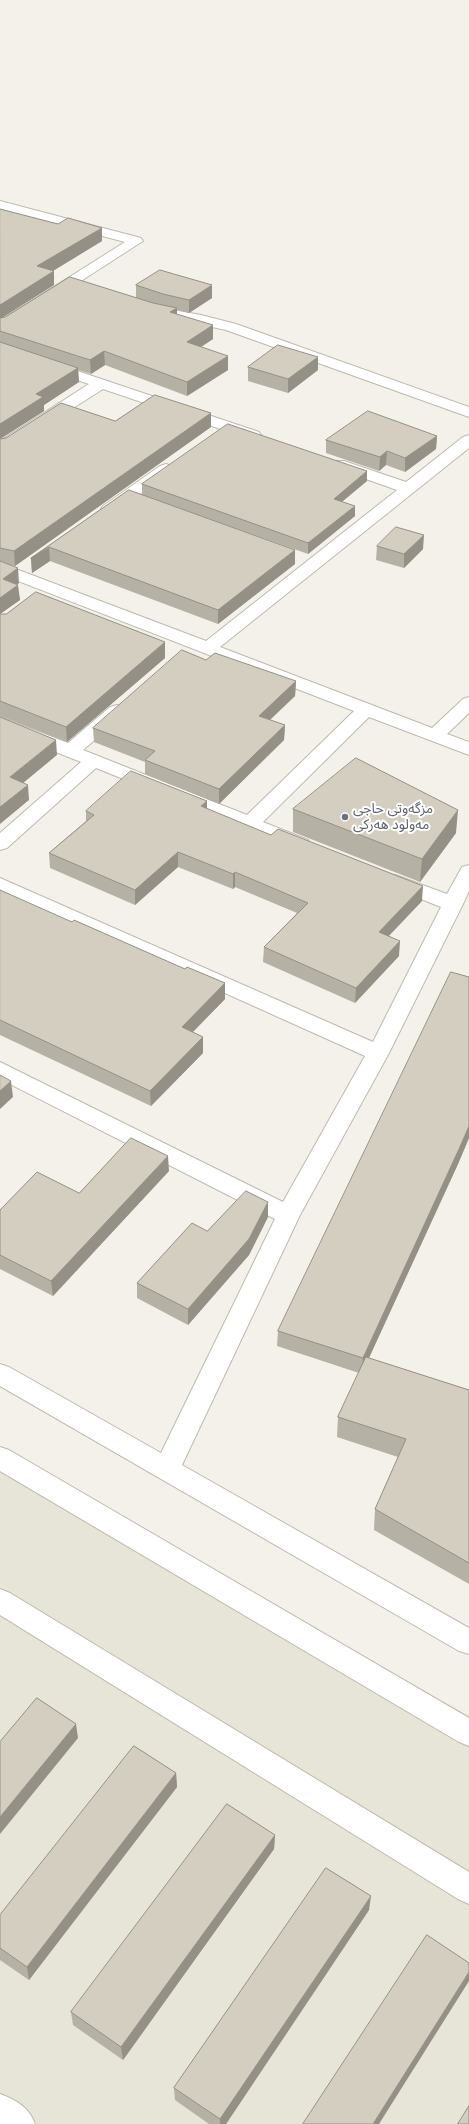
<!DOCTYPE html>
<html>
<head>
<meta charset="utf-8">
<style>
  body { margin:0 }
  canvas { display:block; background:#f3f1ea }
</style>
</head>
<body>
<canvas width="469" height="2124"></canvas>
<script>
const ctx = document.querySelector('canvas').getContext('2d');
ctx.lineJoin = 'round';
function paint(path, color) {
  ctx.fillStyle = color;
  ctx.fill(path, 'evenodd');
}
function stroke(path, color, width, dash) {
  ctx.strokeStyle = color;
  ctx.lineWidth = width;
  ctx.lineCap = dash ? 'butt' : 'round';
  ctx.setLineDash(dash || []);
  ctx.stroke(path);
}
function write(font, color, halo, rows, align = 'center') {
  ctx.font = font + ' Raleway,"Noto Sans Arabic",sans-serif';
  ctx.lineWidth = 4;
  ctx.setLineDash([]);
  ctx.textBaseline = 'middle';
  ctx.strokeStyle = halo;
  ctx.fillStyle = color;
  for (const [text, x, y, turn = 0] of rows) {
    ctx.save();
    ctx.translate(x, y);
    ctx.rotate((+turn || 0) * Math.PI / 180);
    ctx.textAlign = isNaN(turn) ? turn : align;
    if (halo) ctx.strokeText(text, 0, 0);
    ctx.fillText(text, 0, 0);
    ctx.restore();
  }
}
paint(new Path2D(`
  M0 1451 469 1716V2124H0Z`), '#e7e4d8');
const minor = new Path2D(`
  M0 201 141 238 143 241 5 330 0 331V321L125 242 0 209Z
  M161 308 201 315 236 324 469 407V417L226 330 156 315 154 312 156 309Z
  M0 345 259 432 261 435 259 438H247L103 389 6 451 0 453V441L89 384 0 354Z
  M469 435V448L220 647 432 728 463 699 469 697V713L447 734 469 742V755L369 717 263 822 308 840 311 844 308 848 301 850 96 768 7 848 0 850V833L81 762 0 730V717L68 743 110 707 117 705 124 707 126 711 124 715 83 750 247 815 354 711 0 574V563L206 641 397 490 332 467 330 464 332 461H344L406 482 463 437Z
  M166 464 172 466 174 469 172 472 115 512H103L101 509 103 506 160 466Z
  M469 865V891L463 904 389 1053 300 1215 182 1465 469 1628V1654L459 1651 0 1386V1364L9 1367 161 1453 275 1219 0 1079V1062L283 1202 365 1056 0 892V878L373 1042 441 907 388 886 385 881 388 876 395 875 447 894 462 867Z
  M0 1589 10 1593 469 1872V1904L458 1899 0 1615Z
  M0 2094C16 2100 29 2107 35 2124H0Z`);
const tertiary = new Path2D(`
  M0 1447 9 1450 469 1718V1746L459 1742 0 1471Z`);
stroke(minor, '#bebaad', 2);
stroke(tertiary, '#bebaad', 2);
paint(minor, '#fff');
paint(tertiary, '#fff');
paint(new Path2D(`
  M0 209 58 224 102 228V241L53 271 54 285 2 318 136 297V285L212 298 189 313 177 310V314L213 339 201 347 228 370 187 396 105 365 91 374 78 370 79 382 44 405V411L0 439Z
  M248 367 318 370 288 393 248 381Z
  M211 413V427L15 566 10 565 19 583 17 585 20 600 0 614 165 658 67 742 0 716V439L115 421Z
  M437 436 436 449 405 472 386 465 379 471 326 453V440Z
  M367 481 342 502 355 516 308 554 142 495V484Z
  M129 490 295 564 218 624 50 561 32 573 31 558Z
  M377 546 423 549 404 568 376 560Z
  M206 660 296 681 295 696 270 720 285 725 284 740 219 804 145 774V762L94 742 93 728Z
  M207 809 422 901 389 936 399 956 355 1003 263 962 264 947 297 913 235 887 233 889 178 867 135 905 50 868 49 853 86 821V811Z
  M293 809 456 833 420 882 293 832Z
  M0 890 225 999 193 1032 203 1037V1053L151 1106 0 1035Z
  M469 977V1138L458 1164 369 1358 469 1390V1584L374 1530 375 1509 398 1457 337 1437 338 1417 359 1373 277 1346 278 1331Z
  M169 1171 53 1296 0 1269V1210L79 1193Z
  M268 1217 249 1255 188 1325 137 1298V1283L207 1231Z
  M176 1773 177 1787 29 1980 0 1960V1915Z
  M275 1835 274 1849 123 2060 73 2025 71 2012Z
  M369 1910 226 2124H209L175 2100 174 2088Z`), '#b6b1a5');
paint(new Path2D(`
  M102 228V241L38 280 37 266Z
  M54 271V285L0 319V305Z
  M212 285V298L189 313V300Z
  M177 308V321L170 312Z
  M213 325V339L187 356V342Z
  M104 351 105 365 91 374 90 360Z
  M228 356V370L187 396V382Z
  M318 357V370L288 393V379Z
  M78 368 79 382 44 405V411L0 439V424L36 394Z
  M211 413V427L15 566 14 551Z
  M437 436 436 449 405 472V458Z
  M387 451 386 465 379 471 380 457Z
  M367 471V481L333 509 334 499Z
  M355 506V516L308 554V543Z
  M424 535 423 549 404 568V554Z
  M49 547 50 561 32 573 31 558Z
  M295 550V564L218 624V610Z
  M18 568 19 583 4 594 3 579Z
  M18 585 20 600 0 614V598Z
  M165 642V658L67 742 66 727Z
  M296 681 295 696 259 730V716Z
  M285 725 284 740 219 804V789Z
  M56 740 57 755 11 793 10 777Z
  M28 785 29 800 0 824V807Z
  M207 801V816L201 806Z
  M458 810 456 833 420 882 422 859Z
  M178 852V867L135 905V890Z
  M235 872V887L233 889V874Z
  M423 886 422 901 378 947 379 932Z
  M400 941 399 956 355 1003 356 988Z
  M225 983V999L182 1043V1027Z
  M203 1037V1053L151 1106 150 1091Z
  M11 1081 13 1097 0 1109V1091Z
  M469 1126V1138L458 1164 362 1373 363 1358Z
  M168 1156 169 1171 53 1296 51 1281Z
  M268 1202V1217L249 1255 188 1325V1309Z
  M76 1724 78 1738 0 1834V1817Z
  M176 1773 177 1787 29 1980 27 1967Z
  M275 1835 274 1849 123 2060 121 2047Z
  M371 1896 369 1910 226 2124H220V2119Z
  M469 1972V1981L379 2124H373Z`), '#949086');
const building = new Path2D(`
  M0 209 58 224 68 218 102 228 37 266 54 271 0 305Z
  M160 270 212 285 189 300 163 294 136 285Z
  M70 277 153 303 177 308 170 312 213 325 187 342 228 356 187 382 104 351 90 360 0 331V318L5 317Z
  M0 342 78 368 36 394 43 397 0 424Z
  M278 345 318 357 288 379 248 367Z
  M155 395 211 413 14 551 0 548V439L6 438 61 403 115 421Z
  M368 411 437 436 405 458 387 451 380 457 326 440Z
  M228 424 367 471 334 499 355 506 308 543 142 484Z
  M129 490 295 550 218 610 49 547 31 558Z
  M396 527 424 535 404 554 377 546Z
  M0 561 18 568 3 579 18 585 0 598Z
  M36 592 165 642 66 727 0 701V614H6Z
  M182 650 206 660 215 653 296 681 259 716 285 725 219 789 145 760 155 751 93 728Z
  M0 717 56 740 10 777 28 785 0 807Z
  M356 758 458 810 422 859 293 809Z
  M131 771 207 801 201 806 271 835 278 829 423 886 379 932 400 941 356 988 264 947 308 903 235 872 233 874 178 852 135 890 49 853 94 815 86 811Z
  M0 890 72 922 74 920 185 969 187 967 225 983 182 1027 203 1037 150 1091 0 1020Z
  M451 972 469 977V1126L459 1149 363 1358 278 1331Z
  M0 1075 11 1081 0 1091Z
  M131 1138 168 1156 51 1281 0 1255V1210L37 1172 79 1193Z
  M246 1191 268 1202 249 1239 188 1309 137 1283 192 1223 207 1231Z
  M366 1357 469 1390V1563L375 1509 406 1439 338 1417Z
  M37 1698 76 1724 0 1817V1742Z
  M134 1746 176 1773 27 1967 0 1948V1915Z
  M227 1804 275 1835 121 2047 71 2012Z
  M326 1868 371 1896 220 2119 174 2088Z
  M427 1935 469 1963V1972L373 2124H303Z
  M469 2106V2124H458Z`);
paint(building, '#d4cec0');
stroke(building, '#949086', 1);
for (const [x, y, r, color] of [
  [345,817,4,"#6b7280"]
]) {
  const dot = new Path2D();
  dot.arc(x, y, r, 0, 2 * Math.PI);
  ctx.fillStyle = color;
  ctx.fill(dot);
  stroke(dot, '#fff', 1.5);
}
write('14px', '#5b616d', '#fff', [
  ["مزگەوتی حاجی",353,809],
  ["مەولود هەرکی",353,825]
], 'left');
</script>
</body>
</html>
